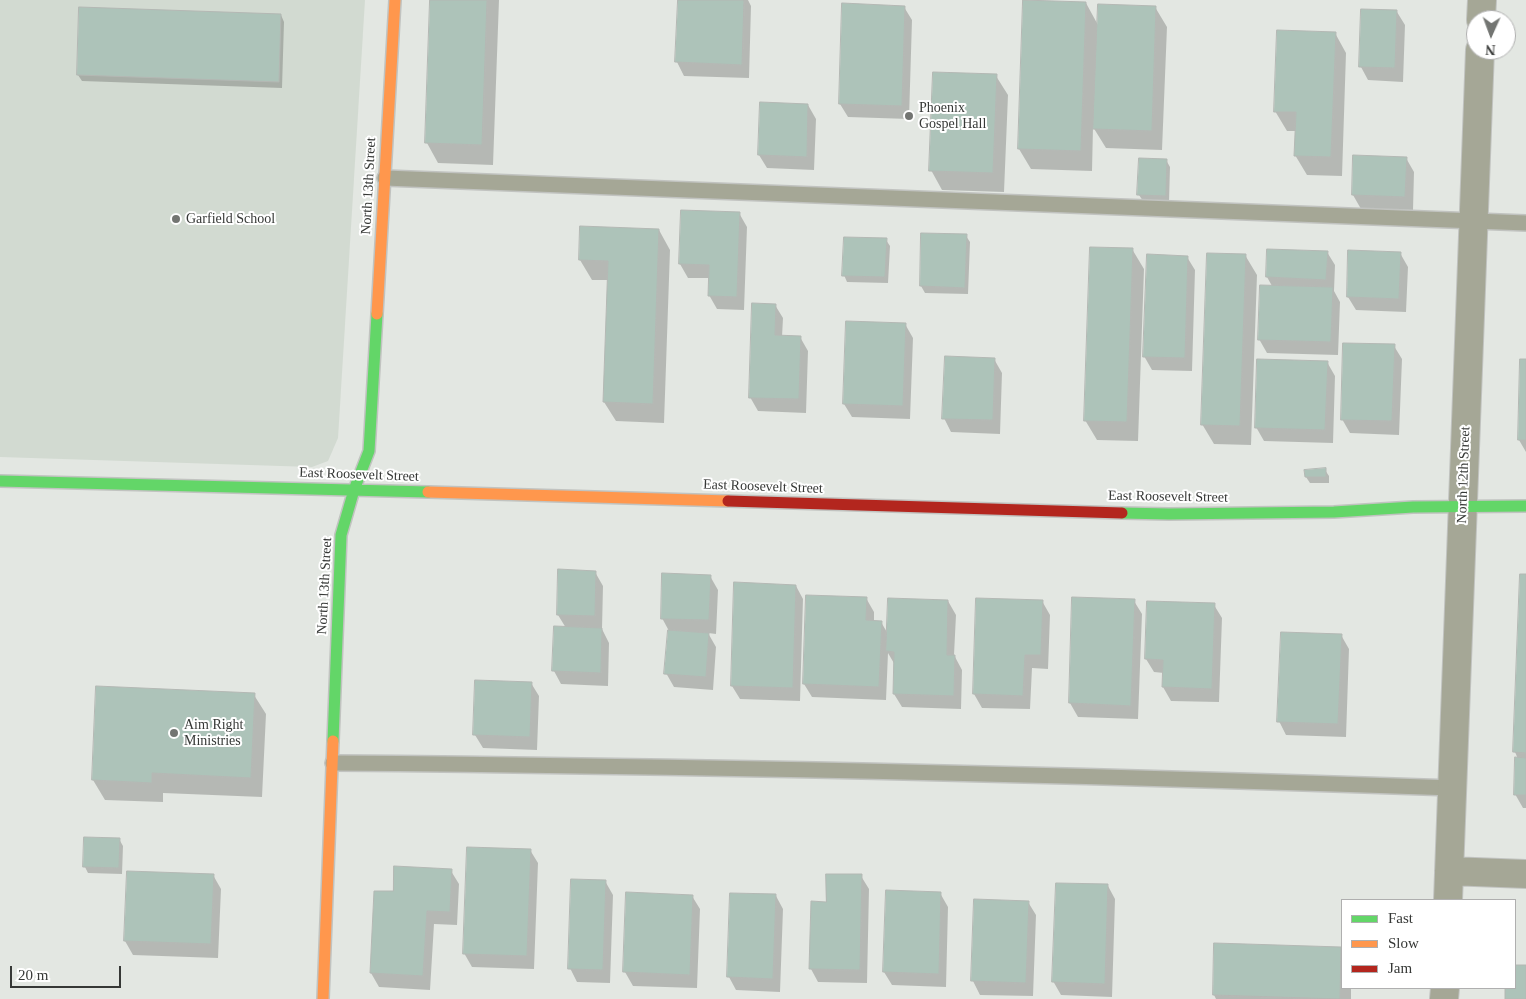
<!DOCTYPE html>
<html>
<head>
<meta charset="utf-8">
<style>
  body { margin:0 }
  #map { position:relative; width:1526px; height:999px; overflow:hidden; background:#e3e7e2; font-family:Georgia,serif }
  canvas { display:block }
  .legend { position:absolute; left:1341px; top:899px; width:175px; height:90px; box-sizing:border-box; background:#fff; border:1px solid #afafaf; margin:0; padding:6px 9px; list-style:none; font-size:15px; color:#363836 }
  .legend li { display:flex; align-items:center; gap:10px; height:25px }
  .legend b { width:25px; border:1px solid #afafaf }
  .north { position:absolute; left:1466px; top:10px; width:50px; height:50px; box-sizing:border-box; background:#fff; border:1px solid #afafaf; border-radius:50%; rotate:182deg; font-size:14px; font-weight:700; line-height:20px; text-align:center; color:#363836 }
  .north::after { content:''; display:block; margin:auto; width:18px; height:22px; background:#737572; clip-path:polygon(50% 0,100% 100%,50% 72%,0 100%) }
  .scale { position:absolute; left:10px; top:966px; width:111px; height:22px; box-sizing:border-box; border:2px solid #363836; border-top:0; padding-left:6px; font-size:15px; line-height:18px; white-space:nowrap; color:#363836; -webkit-text-stroke:4px #fff; paint-order:stroke }
</style>
</head>
<body>
<div id="map">
<canvas width="1526" height="999"></canvas>
<ul class="legend">
<li><b style="height:6px;background:#63d668"></b>Fast</li>
<li><b style="height:6px;background:#ff974d"></b>Slow</li>
<li><b style="height:6px;background:#b3261e"></b>Jam</li>
</ul>
<div class="north">N</div>
<div class="scale">20 m</div>
</div>
<script>
const ctx = document.querySelector('canvas').getContext('2d');
ctx.lineJoin = 'round';
function paint(path, color) {
  ctx.fillStyle = color;
  ctx.fill(path, 'evenodd');
}
function stroke(path, color, width, dash) {
  ctx.strokeStyle = color;
  ctx.lineWidth = width;
  ctx.lineCap = dash ? 'butt' : 'round';
  ctx.setLineDash(dash || []);
  ctx.stroke(path);
}
function write(font, color, halo, rows, align = 'center') {
  ctx.font = font + ' Georgia,serif';
  ctx.lineWidth = 4;
  ctx.setLineDash([]);
  ctx.textBaseline = 'middle';
  ctx.strokeStyle = halo;
  ctx.fillStyle = color;
  for (const [text, x, y, turn = 0] of rows) {
    ctx.save();
    ctx.translate(x, y);
    ctx.rotate((+turn || 0) * Math.PI / 180);
    ctx.textAlign = isNaN(turn) ? turn : align;
    if (halo) ctx.strokeText(text, 0, 0);
    ctx.fillText(text, 0, 0);
    ctx.restore();
  }
}
paint(new Path2D(`
  M0 0H365L338 438 328 461 312 467 0 457Z`), '#d2dad1');
paint(new Path2D(`
  M432 0H499L493 165 438 163 427 143Z
  M679 0H748L751 6 749 78 684 76 677 62Z
  M1086 3 1098 25 1155 7 1167 27 1162 150 1106 148 1093 127 1092 171 1031 169 1019 149Z
  M904 7 912 20 909 119 848 117 840 104Z
  M1397 12 1405 25 1403 82 1368 80 1361 67Z
  M281 15 284 22 282 88 82 81 78 75Z
  M1335 33 1346 53 1342 176 1307 175 1295 155 1296 131H1287L1275 111Z
  M996 76 1008 95 1004 192 942 190 931 170Z
  M808 105 816 119 814 170 767 168 759 155Z
  M1406 158 1414 172 1413 210 1361 209 1353 195Z
  M1166 160 1170 167 1169 202 1143 201 1139 195Z
  M682 211 739 213 747 227 744 310 717 309 709 295 710 278H688L680 264Z
  M659 230 670 250 664 423 616 421 604 402 609 280H592L580 260Z
  M923 234 966 236 970 242 968 294 925 293 921 286Z
  M886 240 890 246 888 283 847 282 844 275Z
  M1132 249 1144 269 1138 441 1097 440 1085 420Z
  M1268 250 1327 252 1335 265 1334 291 1340 302 1338 355 1267 353 1259 339 1272 286 1267 277Z
  M1400 253 1408 267 1406 312 1356 310 1348 297Z
  M1245 255 1257 275 1251 445 1214 444 1202 424Z
  M1187 257 1195 270 1192 371 1152 370 1144 356Z
  M775 305 783 318 782 337H800L808 351 806 413 758 411 750 397Z
  M905 324 913 338 910 419 852 417 844 404Z
  M1394 346 1402 359 1399 435 1350 433 1342 419Z
  M994 359 1002 373 1000 434 951 432 944 418Z
  M1526 360V452L1519 440Z
  M1327 362 1335 376 1333 443 1264 441 1256 427Z
  M1325 470 1329 476V483H1310L1306 477Z
  M595 572 603 586 602 629 609 643 608 686 561 684 554 671 566 628 558 615Z
  M1526 575V808H1523L1515 794 1518 759 1515 752Z
  M710 576 718 590 716 634 708 633 716 647 713 690 674 687 666 673 669 631 662 618Z
  M796 586 803 599 800 701 740 699 732 686Z
  M866 598 874 612V622H881L888 634 948 601 956 615 954 655 962 670 961 709 902 707 894 694 895 665 888 653 886 700 812 697 804 684Z
  M978 599 1042 601 1050 615 1048 669 1032 668 1030 709 982 708 974 694Z
  M1134 601 1142 614 1138 719 1078 717 1070 703Z
  M1214 605 1222 618 1219 702 1171 701 1163 687 1164 673 1154 672 1146 659Z
  M1341 635 1349 649 1346 737 1286 735 1279 721Z
  M531 683 539 696 537 750 483 748 475 735Z
  M254 695 266 714 262 797 163 793V802L105 800 93 780Z
  M119 839 123 846 122 874 88 873 85 867Z
  M530 850 538 863 534 969 472 967 464 953Z
  M451 871 459 884 457 925 434 924 430 990 379 987 371 973 394 893Z
  M213 875 221 889 218 958 133 955 125 941Z
  M861 876 869 889 867 983 818 982 811 969 827 903Z
  M605 881 613 895 610 983 577 982 570 968Z
  M1108 886 1115 899 1112 997 1061 995 1053 981Z
  M940 893 948 907 946 987 892 985 884 972Z
  M692 896 700 909 697 988 633 986 625 972Z
  M776 896 783 909 780 992 736 990 729 977Z
  M975 900 1028 902 1036 915 1033 996 980 995 973 981Z
  M1216 944 1341 949 1342 951V988H1351V999H1216L1214 995Z`), '#0003');
const building = new Path2D(`
  M430 0H487L482 145 425 143Z
  M678 0H744L742 65 675 62Z
  M1023 0 1086 2 1081 151 1018 149Z
  M842 3 905 6 902 106 839 104Z
  M1098 4 1156 6 1152 131 1093 129Z
  M79 7 281 14 279 82 77 75Z
  M1361 9 1397 10 1395 68 1359 67Z
  M1277 30 1336 32 1331 157 1294 156 1296 112H1274Z
  M933 72 997 74 993 173 929 171Z
  M760 102 808 104 807 157 758 155Z
  M1353 155 1407 157 1405 197 1352 195Z
  M1139 158 1167 159 1166 196 1137 195Z
  M681 210 740 212 737 297 708 296 709 265 679 264Z
  M580 226 659 229 653 404 603 402 608 261 579 260Z
  M921 233 967 234 965 288 920 286Z
  M844 237 887 238 885 277 842 276Z
  M1090 247 1133 248 1127 422 1084 421Z
  M1267 249 1328 251 1326 280 1266 277Z
  M1348 250 1401 252 1399 299 1347 297Z
  M1207 253 1246 254 1240 426 1201 425Z
  M1147 254 1188 256 1185 358 1143 357Z
  M1260 285 1333 287 1331 342 1258 340Z
  M752 303 776 304 775 335 801 336 799 399 749 398Z
  M846 321 906 323 903 406 843 404Z
  M1343 343 1395 344 1392 421 1341 420Z
  M945 356 995 358 993 420 942 419Z
  M1257 359 1328 361 1325 430 1255 428Z
  M1520 359H1526V440H1518Z
  M1326 468V477H1305L1304 470Z
  M558 569 596 571 595 616 557 615Z
  M662 573 711 575 709 620 661 619Z
  M1520 574H1526V753L1513 752Z
  M734 582 796 585 793 688 731 686Z
  M806 595 867 597 866 620 882 621 879 687 803 684Z
  M1072 597 1135 599 1131 706 1069 703Z
  M888 598 948 600 947 655H955L954 696 893 694 894 652 886 651Z
  M976 598 1043 600 1041 655H1025L1023 696 973 694Z
  M1147 601 1215 603 1212 689 1162 687 1163 660 1145 659Z
  M554 626 602 628 601 673 552 671Z
  M668 630 709 633 706 677 664 674Z
  M1281 632 1342 634 1338 724 1277 722Z
  M475 680 532 682 530 737 473 735Z
  M96 686 255 693 251 778 152 773V783L92 780Z
  M1515 757 1526 758V795H1514Z
  M84 837 120 838 119 868 83 867Z
  M467 847 531 849 527 956 463 954Z
  M394 866 452 869 450 912 427 911 423 976 370 973 374 891H393Z
  M127 871 214 874 211 944 124 941Z
  M826 874H862L860 970 809 969 811 901 826 902Z
  M571 879 606 880 603 970 568 969Z
  M1056 883 1108 884 1105 984 1052 982Z
  M886 890 941 892 939 974 883 972Z
  M626 892 693 895 690 975 623 972Z
  M730 893 776 894 773 979 727 977Z
  M974 899 1029 901 1026 983 971 981Z
  M1214 943 1341 947 1340 999 1213 995Z
  M1515 965H1526V999H1505V988H1515Z`);
paint(building, '#adc3b9');
stroke(building, '#b4b8b4', 1);
const lane = new Path2D(`
  M385 178 1526 223
  M333 763C706 766 1079 775 1453 788`);
const street = new Path2D(`
  M1481 20 1482 0
  M1449 871 1526 874
  M1448 900 1480 50
  M1444 999 1445 988`);
const fast = new Path2D(`
  M0 481 428 492
  M1122 513 1169 514 1334 512 1413 507 1526 506
  M333 741 341 535 354 490 369 451 377 314`);
const slow = new Path2D(`
  M377 314 395 0
  M428 492 728 501
  M323 999 333 741`);
const jam = new Path2D(`
  M728 501 1122 513`);
stroke(lane, '#c1c3c0', 18);
stroke(street, '#c1c3c0', 30);
stroke(fast, '#c1c3c0', 14);
stroke(slow, '#c1c3c0', 14);
stroke(jam, '#c1c3c0', 14);
stroke(lane, '#a5a796', 15);
stroke(street, '#a5a796', 28);
stroke(fast, '#63d668', 11);
stroke(slow, '#ff974d', 11);
stroke(jam, '#b3261e', 11);
for (const [x, y, r, color] of [
  [909,116,5,"#737572"],
  [176,219,5,"#737572"],
  [174,733,5,"#737572"]
]) {
  const dot = new Path2D();
  dot.arc(x, y, r, 0, 2 * Math.PI);
  ctx.fillStyle = color;
  ctx.fill(dot);
  stroke(dot, '#fff', 2);
}
write('14px', '#363836', '#fff', [
  ["Phoenix",919,108],
  ["Gospel Hall",919,124],
  ["Garfield School",186,219],
  ["Aim Right",184,725],
  ["Ministries",184,741]
], 'left');
write('14px', '#363836', '#fff', [
  ["North 13th Street",369,186,-87],
  ["East Roosevelt Street",359,475,2],
  ["North 12th Street",1464,475,-88],
  ["East Roosevelt Street",763,487,2],
  ["East Roosevelt Street",1168,497,1],
  ["North 13th Street",325,586,-87]
]);
</script>
</body>
</html>
